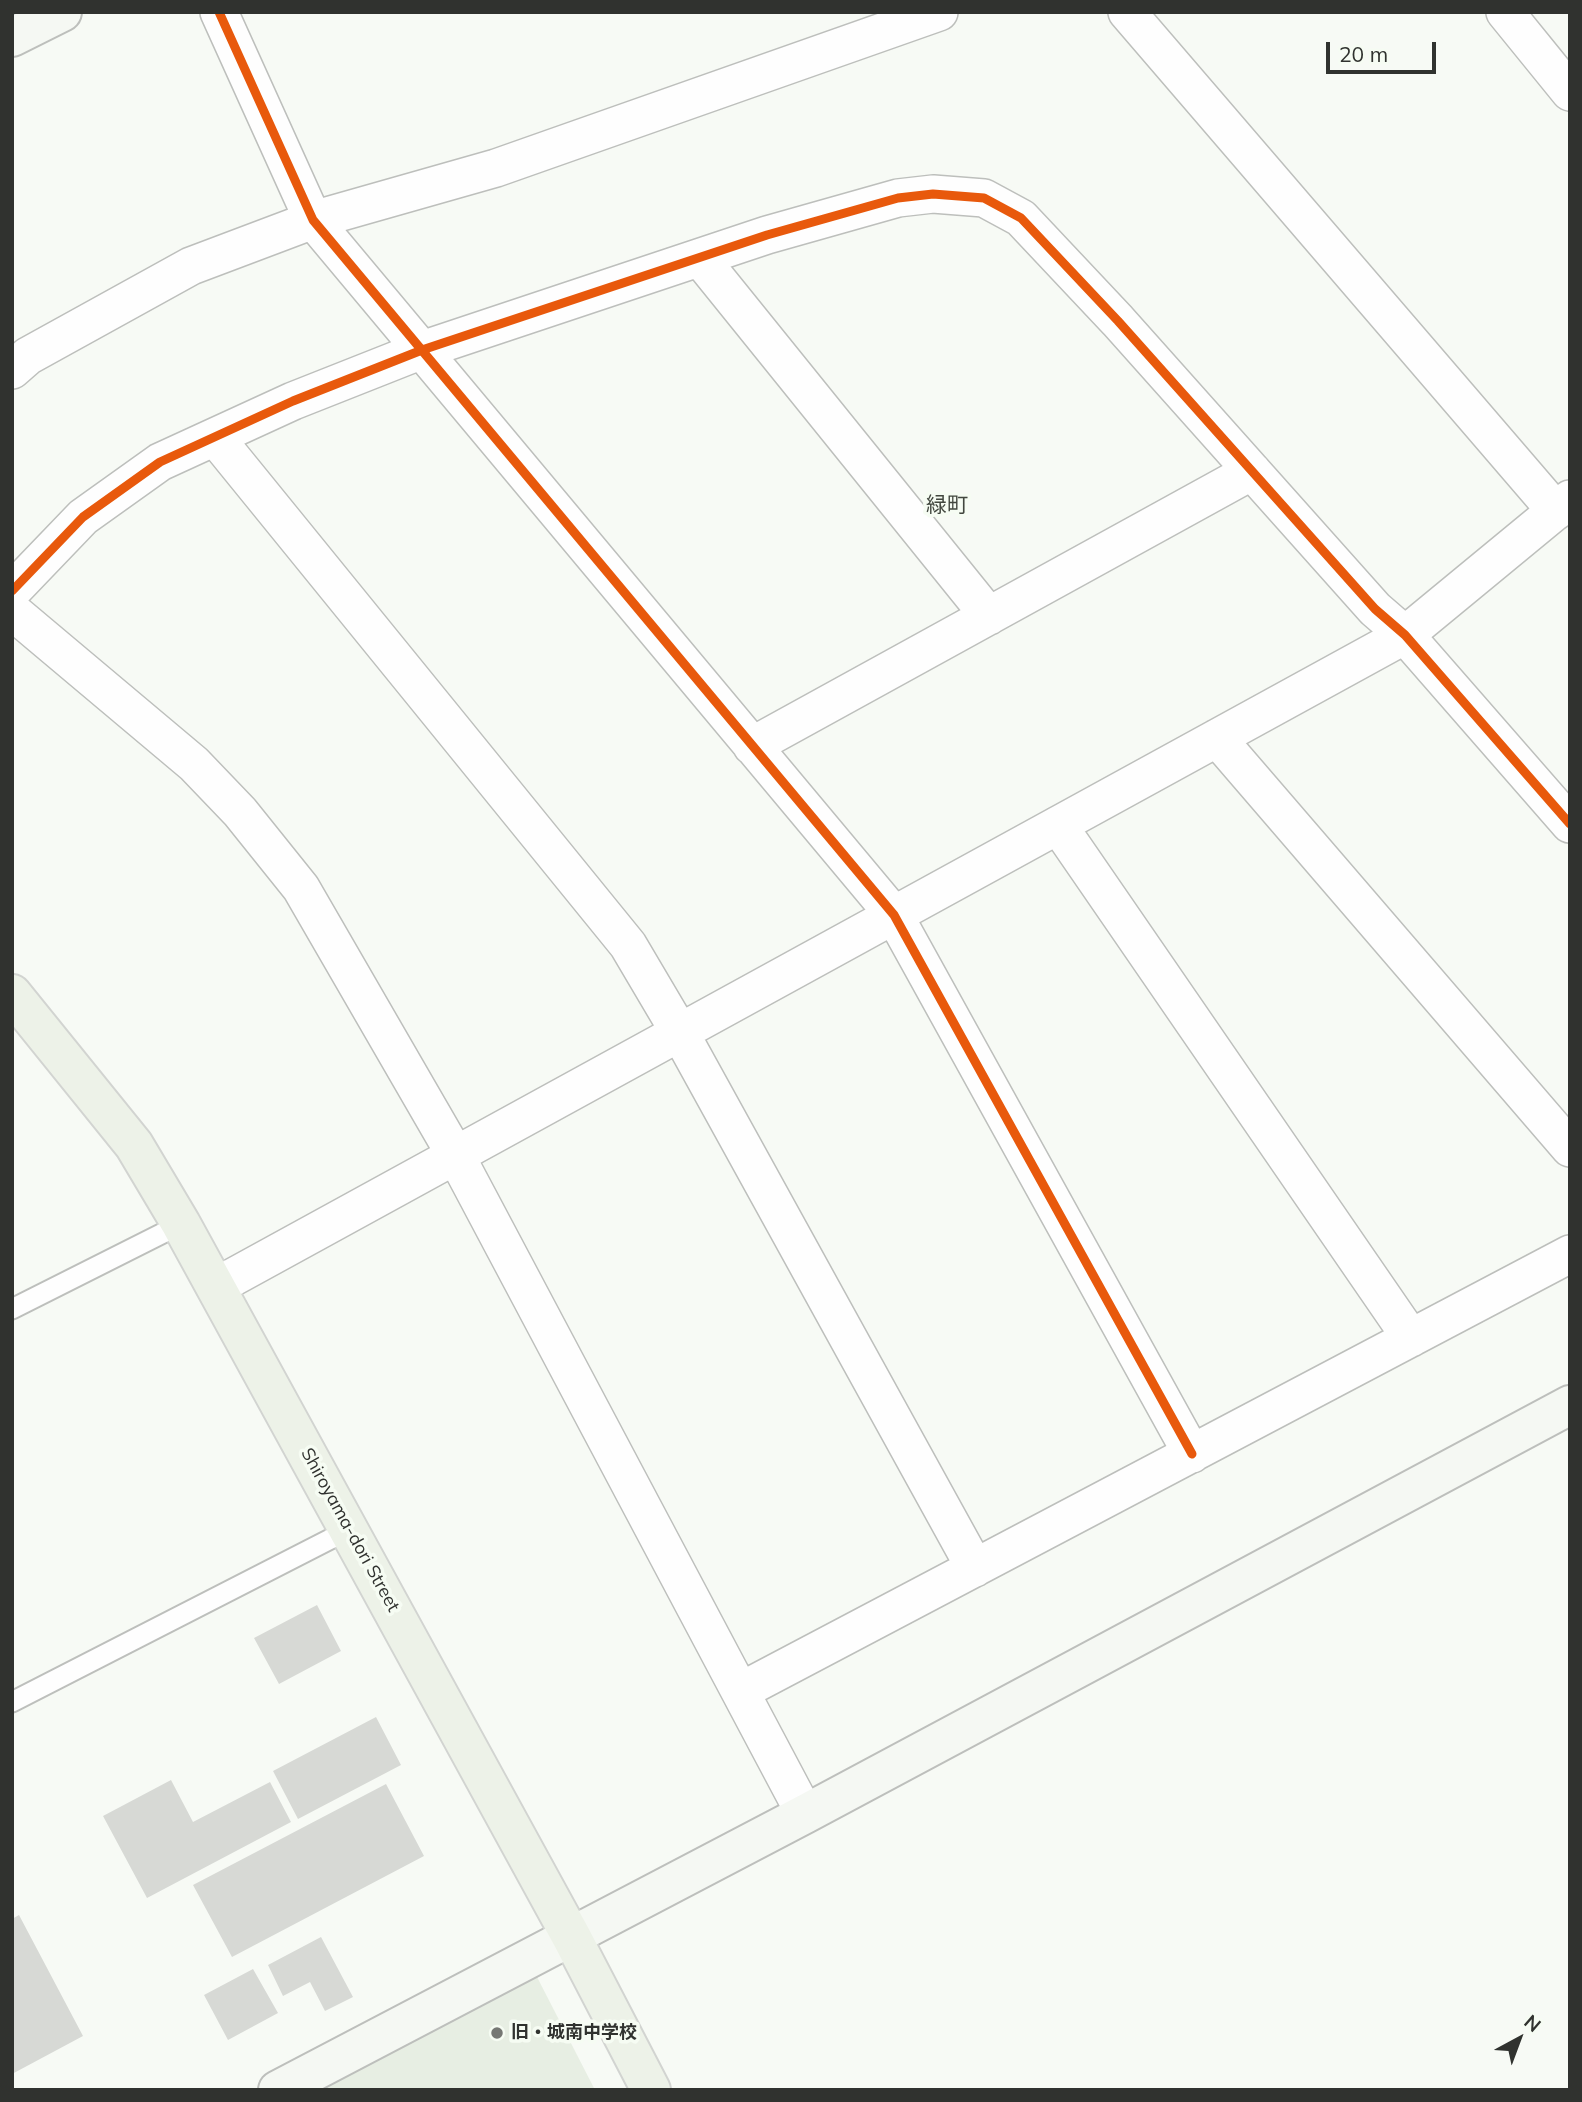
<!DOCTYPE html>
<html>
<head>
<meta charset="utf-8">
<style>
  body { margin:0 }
  #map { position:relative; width:1582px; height:2102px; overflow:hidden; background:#f7faf5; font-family:Mulish,sans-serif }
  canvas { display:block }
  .frame { position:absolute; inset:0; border:14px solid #30322f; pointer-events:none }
  .north { position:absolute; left:1484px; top:2004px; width:70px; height:70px; -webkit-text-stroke:5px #f6fcf3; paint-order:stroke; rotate:41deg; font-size:19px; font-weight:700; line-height:28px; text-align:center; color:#30322f }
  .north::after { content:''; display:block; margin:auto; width:24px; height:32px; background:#30322f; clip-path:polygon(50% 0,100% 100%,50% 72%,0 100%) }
  .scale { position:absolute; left:1326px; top:42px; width:110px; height:32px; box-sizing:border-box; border:4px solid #30322f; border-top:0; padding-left:9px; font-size:21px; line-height:24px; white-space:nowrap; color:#30322f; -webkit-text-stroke:5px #f6fcf3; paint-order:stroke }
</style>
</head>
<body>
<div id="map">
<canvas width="1582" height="2102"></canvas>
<div class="frame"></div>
<div class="north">N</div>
<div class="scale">20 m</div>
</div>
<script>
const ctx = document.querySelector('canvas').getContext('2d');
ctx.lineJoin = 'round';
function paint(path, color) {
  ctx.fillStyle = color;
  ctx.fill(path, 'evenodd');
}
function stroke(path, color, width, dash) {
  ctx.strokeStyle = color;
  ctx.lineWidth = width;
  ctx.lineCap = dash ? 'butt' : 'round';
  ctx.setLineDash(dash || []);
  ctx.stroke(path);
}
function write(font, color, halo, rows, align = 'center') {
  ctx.font = font + ' Mulish,"Noto Sans JP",sans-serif';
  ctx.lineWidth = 7;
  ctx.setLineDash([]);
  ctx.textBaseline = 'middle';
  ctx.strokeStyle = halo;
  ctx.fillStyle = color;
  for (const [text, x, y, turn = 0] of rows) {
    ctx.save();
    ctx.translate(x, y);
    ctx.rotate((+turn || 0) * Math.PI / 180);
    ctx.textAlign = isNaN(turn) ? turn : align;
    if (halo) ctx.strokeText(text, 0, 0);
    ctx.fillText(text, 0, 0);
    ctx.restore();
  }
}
paint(new Path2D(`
  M536 1975 595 2090H320Z`), '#e7eee3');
paint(new Path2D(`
  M317 1605 341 1651 279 1684 254 1638Z
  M376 1717 401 1765 298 1819 273 1771Z
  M171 1780 193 1822 270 1782 291 1822 147 1898 103 1816Z
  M386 1784 424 1856 232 1957 193 1885Z
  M19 1915 83 2036 12 2074V1919Z
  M321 1937 353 1997 325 2011 310 1982 283 1996 268 1965Z
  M253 1969 278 2013 228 2040 204 1995Z`), '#d7d9d5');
const lane = new Path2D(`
  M12 1309 181 1224
  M12 1702 350 1529`);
const street = new Path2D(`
  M219 12 313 220 894 915 1192 1454
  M1127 12 1556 511
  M1505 12 1570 92
  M700 258 989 616
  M12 370 28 356 191 266 313 220 496 168 939 12
  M215 437 628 945 680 1033 975 1568
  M12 591 83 517 160 462 293 401 422 350 767 235 898 198 933 194 984 198 1021 218 1118 321 1375 609 1405 635 1570 824
  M12 611 194 764 240 812 301 888 456 1156 805 1814
  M1217 738 1570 1148
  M752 746 1252 471
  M1058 825 1411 1338
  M217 1286 1405 635 1570 499
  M741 1691 1570 1254`);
const secondary = new Path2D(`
  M12 37 62 12
  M278 2090 805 1814 1570 1405`);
const primary = new Path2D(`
  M12 994 134 1145 181 1224 572 1938 651 2090`);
stroke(lane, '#bdbfbc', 23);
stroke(street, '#bdbfbc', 40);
stroke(secondary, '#bdbfbc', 42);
stroke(primary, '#d2d4d1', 42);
stroke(lane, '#fefefe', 19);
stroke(street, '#fefefe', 37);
stroke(secondary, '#f5f8f3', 38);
stroke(primary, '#edf2e8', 38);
stroke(new Path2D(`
  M219 12 313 220 894 915 1192 1454
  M12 591 83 517 160 462 293 401 422 350 767 235 898 198 933 194 984 198 1021 218 1118 321 1375 609 1405 635 1570 824`), '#e8590c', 9);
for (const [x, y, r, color] of [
  [497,2033,7,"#767874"]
]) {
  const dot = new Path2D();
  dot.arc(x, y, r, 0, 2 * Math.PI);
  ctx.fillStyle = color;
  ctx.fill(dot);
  stroke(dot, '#f6fcf3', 2.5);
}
write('18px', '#30322f', '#f6fcf3', [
  ["Shiroyama-dori Street",350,1530,61]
]);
write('bold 18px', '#30322f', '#f6fcf3', [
  ["旧・城南中学校",511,2033]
], 'left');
write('21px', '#42473f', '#f6fcf3', [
  ["緑町",947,506]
]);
</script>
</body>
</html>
